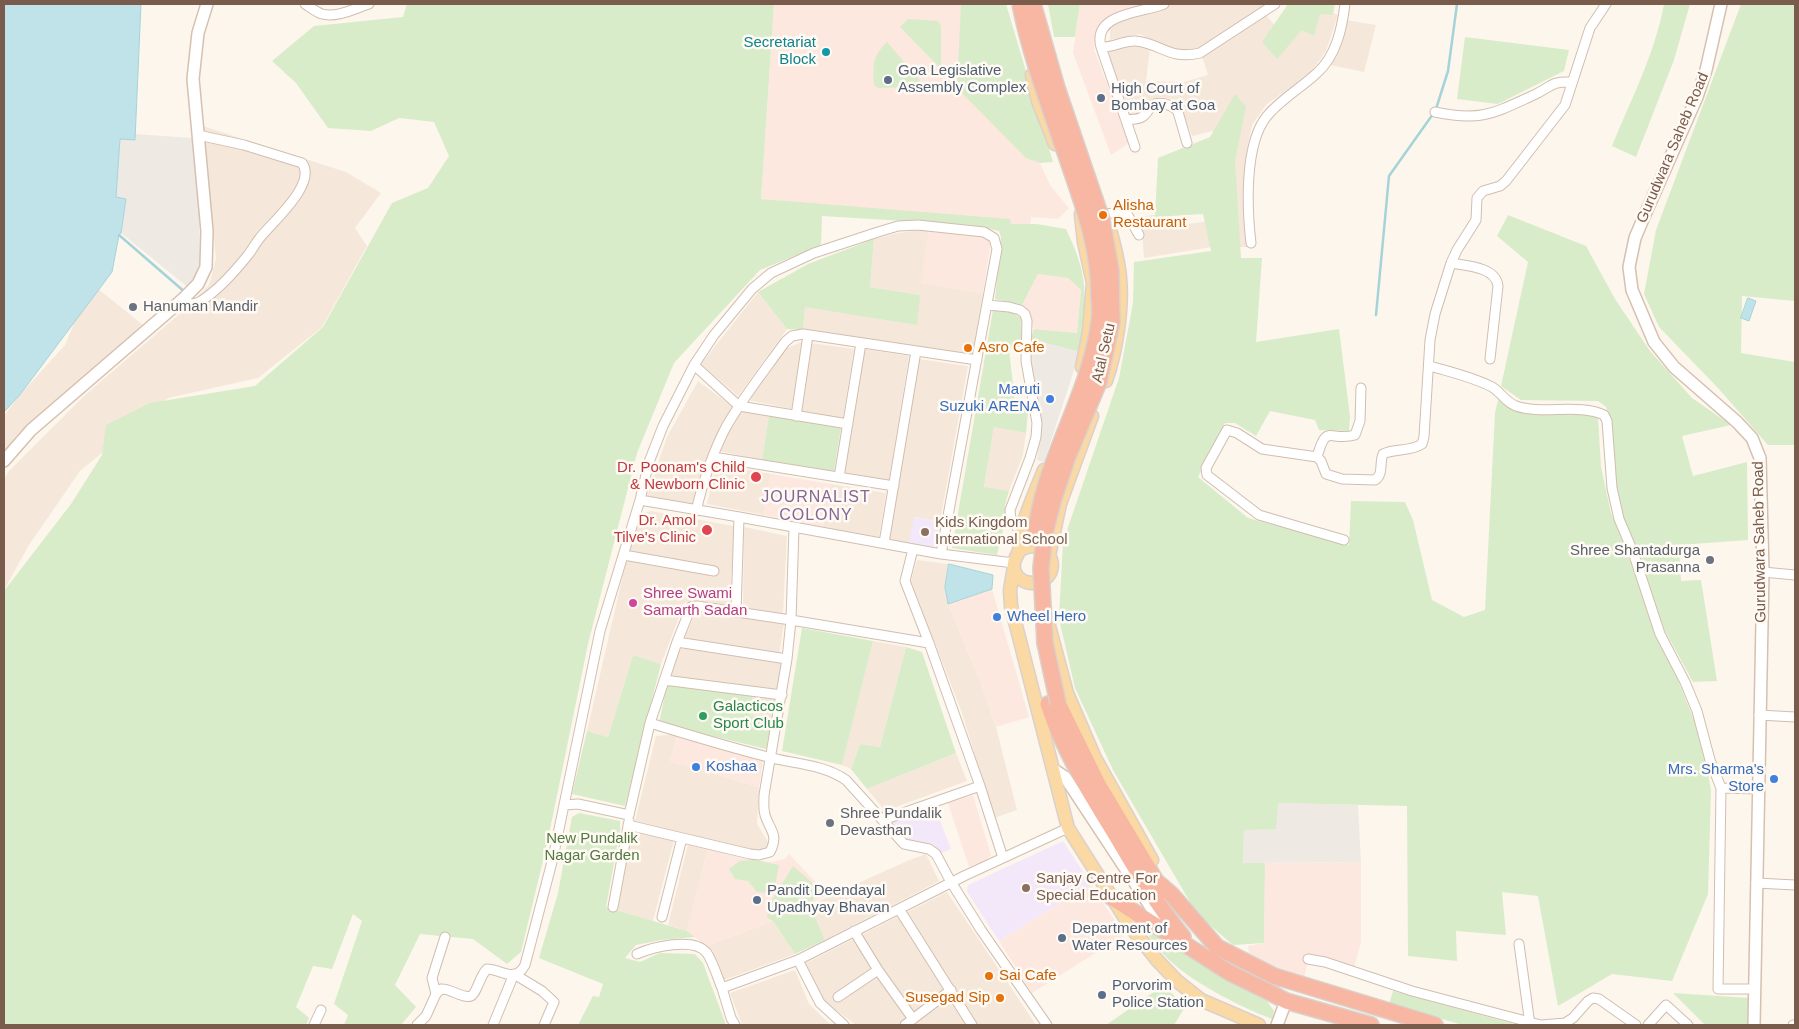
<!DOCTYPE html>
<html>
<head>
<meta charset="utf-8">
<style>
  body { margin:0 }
  #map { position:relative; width:1799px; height:1029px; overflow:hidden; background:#fdf6ec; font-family:Arial,sans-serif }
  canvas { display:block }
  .frame { position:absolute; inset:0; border:5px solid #7a5c4d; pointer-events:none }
</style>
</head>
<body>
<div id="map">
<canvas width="1799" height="1029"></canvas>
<div class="frame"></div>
</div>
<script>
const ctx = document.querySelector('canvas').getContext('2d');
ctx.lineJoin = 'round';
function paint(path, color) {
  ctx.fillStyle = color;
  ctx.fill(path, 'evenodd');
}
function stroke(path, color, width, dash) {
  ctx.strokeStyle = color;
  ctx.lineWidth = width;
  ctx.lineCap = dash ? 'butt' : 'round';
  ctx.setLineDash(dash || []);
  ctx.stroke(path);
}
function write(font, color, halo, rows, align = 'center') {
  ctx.font = font + ' Arial,sans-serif';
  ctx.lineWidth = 5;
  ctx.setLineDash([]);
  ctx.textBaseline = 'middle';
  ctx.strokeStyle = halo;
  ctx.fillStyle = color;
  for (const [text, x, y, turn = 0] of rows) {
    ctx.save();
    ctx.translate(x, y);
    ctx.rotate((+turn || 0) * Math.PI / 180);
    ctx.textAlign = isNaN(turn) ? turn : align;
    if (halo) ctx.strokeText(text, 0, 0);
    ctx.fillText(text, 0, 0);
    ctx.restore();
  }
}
paint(new Path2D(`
  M1171 4H1266L1200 48 1186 50 1168 49 1140 34 1110 40V22L1165 7Z
  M1318 8 1338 15 1326 51 1311 72 1266 105 1252 125 1247 148 1244 183 1248 247H1231L1217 144 1213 131 1192 136 1178 100 1160 97 1145 102 1147 112 1128 118 1108 52 1131 45 1150 48 1146 81 1184 82 1208 75 1202 56 1265 14 1283 35Z
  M1346 20 1376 25 1364 72 1330 65 1340 45Z
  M203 126 346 172 381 193 355 228 367 246 322 327 258 378 168 398 80 471 29 545 4 590V480L8 472 84 396 184 310 209 285 216 259Z
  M1164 213 1167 227 1209 221 1212 247 1144 258 1141 217Z
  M929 229 922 283 983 293 973 354 803 330 805 307 920 295 870 287 874 239 898 233Z
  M91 283 144 326 18 434 4 454V416L19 396 65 345Z
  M758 292 787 329 738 396 701 364Z
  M804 341 792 409 748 400 787 348Z
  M811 343 854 349 843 418 800 412Z
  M863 349 909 356 889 480 844 473Z
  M919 359 968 366 940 522 915 517 909 543 889 539Z
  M698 381 733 407 711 448 692 505 647 496 667 437Z
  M739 410 769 415 762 460 719 451Z
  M994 426 1026 433 1023 455 1009 491 984 488Z
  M716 464 771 474 764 515 707 504Z
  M831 484 886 493 879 537 823 527Z
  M651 511 734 526 730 607 685 602 661 664 633 655 608 737 587 731 629 549 643 513Z
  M744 527 787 536 783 614 743 608Z
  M917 560 949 564 945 587 948 604 980 680 996 727 1017 810 994 818 962 713 911 581Z
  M696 612 784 623 779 655 684 639Z
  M873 641 906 647 880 747 860 744 851 769 842 765Z
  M680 648 782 663 777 689 671 677Z
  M753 696 775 699 772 719 750 715Z
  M678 734 670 761 759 787 757 824 768 842 767 849 758 851 635 821 656 736Z
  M956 753 967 781 885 811 867 789Z
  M633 830 674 840 653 921 616 910Z
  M688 844 708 849 687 931 668 925Z
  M926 854 939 881 825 940 810 905 907 861Z
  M947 892 1036 1025H856L825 1002 806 963Z
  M773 921 795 954 724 980 706 946Z
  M795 970 809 1004 831 1025H742L730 993Z`), '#f5e8da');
paint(new Path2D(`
  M774 4H980L1036 155 1050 185 1069 208 1058 219 1031 217 1030 229 761 199Z
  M1080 4H1160L1107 21 1096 30 1094 49 1129 143 1111 155 1073 53Z
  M929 229 982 235 991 241 983 293 921 283Z
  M1038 274 1068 278 1081 290 1077 333 1034 329 1029 313 1022 305Z
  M771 474 831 484 823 527 764 515Z
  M992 589 1029 717 996 727 980 680 948 604Z
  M678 734 763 760 759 787 670 761Z
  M973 795 991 855 985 861 969 867 948 803Z
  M708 849 740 858 771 862 784 859 789 854 828 895 773 921 706 946 687 931Z
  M1361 862V942L1354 967 1309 956 1303 983 1250 961 1248 946 1264 943 1265 863Z
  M1091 884 1124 935 1032 993 999 941Z`), '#fde8e0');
paint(new Path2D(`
  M135 134 192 138 199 211 200 262 190 289 121 233 126 199 116 197 120 139 134 140Z
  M1031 339 1080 352 1044 462 1037 460 1041 427 1030 371Z
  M1278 803 1358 805 1361 862 1243 863 1244 830Z`), '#efe9e4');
paint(new Path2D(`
  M914 517 940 522 935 547 909 543Z
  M935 808 951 849 941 853 932 843H906L891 823Z
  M1063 841 1091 884 999 941 967 892 968 885Z`), '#f3e8fa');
paint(new Path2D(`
  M407 4H774L761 199 1010 219 1011 224H1037L1066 229C1070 238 1075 248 1078 258 1089 288 1084 322 1080 352L1031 339 1034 329 1077 333 1081 290 1068 278 1038 274 1022 305 995 299 1001 237 999 231 971 225 822 216 821 245 760 270 674 363 637 453 588 644 547 844 521 952 507 964 473 939 420 934 395 985 416 1007 401 1025H344L348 1015 334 1004 362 921 353 914 332 969 313 966 296 1007 309 1018 306 1025H4V591L71 504 102 455 106 425 150 403 255 386 323 327 392 203 428 188 449 156 434 122 399 118 371 131 328 128 296 83 272 61 314 26 403 17Z
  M961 4H1006L1053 162 1040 163 1026 158 957 88Z
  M1048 4H1080L1075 37H1054Z
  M1288 4H1335L1333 15 1320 14 1314 36 1302 30 1277 59 1262 42Z
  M1664 4H1690L1674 60 1636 157 1612 146C1630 102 1656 51 1664 4Z
  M1741 4H1795V301L1742 296 1741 353 1795 362V445H1768L1718 388 1659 327 1644 294 1656 230Z
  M908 19 938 21 941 26V69L900 27Z
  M1465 37 1569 50 1564 71 1498 104 1457 99Z
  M887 42 923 84 917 87 878 88 874 85C873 64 872 57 887 42Z
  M1235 94 1246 107 1235 161 1241 258H1262L1256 342 1339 329 1350 417 1349 431 1319 430 1315 420 1270 411 1256 436 1235 423H1225L1198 477 1248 518 1349 545 1351 501 1405 502 1413 520 1432 600 1464 617 1485 610 1495 413 1498 400 1509 408 1521 413 1591 415 1598 417 1601 467 1611 513 1702 740 1711 790 1708 894 1672 981 1612 974 1558 1006 1538 896 1502 892 1506 935 1456 931 1457 961 1408 956 1407 806 1278 803 1276 829 1244 830 1243 863H1265L1264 943 1233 945 1197 914 1113 770 1075 688 1059 619 1063 542 1119 378 1133 303 1134 262 1211 251 1203 214 1155 217 1158 158 1210 137Z
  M1508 215 1586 246 1615 299 1650 351 1692 398 1731 425 1682 436 1693 476 1747 462 1748 540 1679 545 1681 581 1701 580 1717 681 1693 682 1664 629 1642 565 1622 518 1614 484 1608 413 1606 407 1598 401 1521 400 1501 386 1528 262 1497 236Z
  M874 239 870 287 920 295 917 325 805 307 803 330 787 329 758 292 808 264Z
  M993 310 1011 312 1021 318 1022 346 1009 350 1015 401 1029 402 1026 433 994 427 984 487 1009 491 1005 505 1006 517 997 555 952 548Z
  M769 415 841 428 834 471 762 460Z
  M802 628 873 641 842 765 782 751Z
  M906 647 922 652 956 753 867 789 851 769 860 744 880 747Z
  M633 655 661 664 625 806 572 794 587 731 608 737Z
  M667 685 753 696 750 715 772 719 766 749 659 723Z
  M579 813 620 821V830L606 907 687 931 695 937 661 940 636 945 625 958 640 962 660 953 695 954 703 963 726 1025H578L593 996 599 997 603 984 539 958 558 893 572 817Z
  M754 860 779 865 775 886 768 893 757 892 748 881 735 879 729 869 740 861Z
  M793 866 815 885 816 895 810 905 825 940 795 954 773 921 767 917 769 905Z
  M1139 918 1187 955 1267 1001 1274 1011 1272 1019C1240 1007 1192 982 1168 959 1156 947 1146 932 1136 919Z
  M1164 985 1185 1007 1174 1025H1106Z
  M1393 991 1514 1024 1516 1025H1463L1389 1004Z
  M1673 993 1748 998 1747 1025H1705Z`), '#d8ecc9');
const water = new Path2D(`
  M4 4H141L135 140 120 139 116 197 126 199 121 233 119 235 112 272 19 396 4 412Z
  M1748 298 1756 301 1749 321 1741 318Z
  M949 564 993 575 992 589 948 604 945 587Z`);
paint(water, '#bfe3e8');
stroke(water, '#a5d3da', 1);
stroke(new Path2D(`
  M1436 109 1448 71 1457 4
  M119 235 186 293
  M1376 315 1389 176 1433 114`), '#a5d3da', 2.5);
const street = new Path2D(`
  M305 4C310 7 316 12 322 14 337 18 356 8 369 4
  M1101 47C1113 48 1124 40 1136 41 1162 44 1169 60 1200 53L1275 4
  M1435 112C1482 122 1494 113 1536 94 1552 86 1552 81 1572 82
  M1126 120C1131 119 1137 120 1142 117 1147 114 1149 108 1153 105 1160 101 1174 105 1178 112L1187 143
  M1135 147 1101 47C1092 13 1142 13 1164 4
  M1105 214 1126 212 1139 235
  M1251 243C1247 209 1244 144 1267 116 1281 99 1301 88 1317 73 1336 56 1342 29 1345 4
  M1451 263C1467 266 1496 267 1498 286L1490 359
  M183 299 190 304C194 304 198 303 201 301 217 291 236 270 248 255 252 250 255 244 259 239 270 224 318 184 302 163L244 145 198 135
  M987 305 1009 307 1020 310 1025 314 1027 321 1026 361 1037 423 1036 437 1030 458 1010 510 1011 519 1021 533
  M694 365 739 406 848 424
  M1430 366C1450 372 1473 377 1492 387 1501 392 1505 402 1516 406 1542 415 1580 403 1604 415L1607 421 1612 488 1619 519 1633 552 1660 634 1685 682 1697 711 1710 760 1721 788 1758 789
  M796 416 808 335
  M713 457 894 486
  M1317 457C1327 422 1329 442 1355 435L1360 421 1361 388
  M839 477 861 343
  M640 500 739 517 941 554 1014 563
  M696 511C703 482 712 454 726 427 743 397 765 370 785 342L792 336 803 334 977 360
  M794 528 791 620 929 643
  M1344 540 1259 515 1207 475 1206 468 1227 430 1237 433 1262 449 1317 457 1321 461 1326 474 1342 479 1375 480C1384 474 1379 463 1383 454 1395 448 1410 452 1422 444L1424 437 1430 340 1435 314 1451 263 1457 250 1476 220 1477 198 1483 191 1500 186 1506 181 1565 105 1590 28 1606 4
  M884 543 916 351
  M913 549 905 581 929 643 980 786
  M624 555 714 571
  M1763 572 1795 575
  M736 612 739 517
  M664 680 782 695
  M1759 715 1795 717
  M650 723 677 642 691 607 697 606 791 620 787 659 677 642
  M1721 788 1718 989H1755
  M564 805 600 631 640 500 649 462 663 426 694 365 714 335 752 289 771 273 814 253 878 232 898 226 918 225 984 232 994 238 997 249 941 554
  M883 820 980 786 1003 858
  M628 825 750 854 759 855 770 852C779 834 770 831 765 815 763 808 764 802 764 795L787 659
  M1756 883 1795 885
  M613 907 629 821
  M899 909 972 1025
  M662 917 682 838
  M854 931 878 970 913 1019
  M1519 944 1530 1025
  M637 954C653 947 693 937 706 952 712 959 718 979 722 988L798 960 964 876 1068 828
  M1308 959 1325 962 1412 991 1541 1025 1565 1023 1573 1018 1588 1001 1593 998 1599 999 1636 1025
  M798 960 820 1003 844 1025
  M722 988 731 1018 735 1025
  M436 994 432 978 445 937
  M838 997 878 970
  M314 1025 321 1010
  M417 1025 426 1016 436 994 441 989C450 988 463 999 471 996 477 993 480 975 487 969 501 969 515 984 525 965L553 858 564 805 578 804 629 815 650 723C689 735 729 747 768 757 794 764 823 764 846 780L904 844 929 849 936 854 951 882 981 930 1047 1025
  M493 1025 514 974 542 991 554 1002 544 1025
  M905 1025 951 990
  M1648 1025 1666 1005 1688 1025
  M1793 1025H1795`);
const secondary = new Path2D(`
  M1721 4 1706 70 1697 97 1643 219 1635 238 1629 267 1632 290 1654 342 1674 367 1737 422 1752 438 1760 458 1763 572 1754 1025
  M4 461 31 430 183 299 198 284 206 267 207 231 193 79 198 33 207 4
  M1053 769 1065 777 1152 909 1159 915 1168 918
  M1277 1025 1286 1001`);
const primary = new Path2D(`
  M1032 75 1038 101 1055 144
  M1081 214 1084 242 1093 283 1089 332 1082 367
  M1106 381C1116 353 1123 308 1120 278 1119 263 1115 248 1111 233
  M1018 552C1040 534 1064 563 1045 579 1040 583 1033 584 1026 582 1020 580 1015 575 1014 569 1012 561 1017 557 1019 551 1020 544 1020 538 1021 531 1027 510 1036 490 1044 470
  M1049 556 1060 504 1092 416
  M1014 567 1010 590 1011 606 1068 828 1130 926 1157 960 1177 981 1201 1000 1259 1025
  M1049 620V626L1067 693 1095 758 1152 860`);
const highway = new Path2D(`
  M1058 703 1098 784 1156 881 1171 894 1217 947 1274 976 1435 1025
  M1048 704C1064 751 1088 790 1114 832 1135 868 1157 905 1183 937
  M1111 897 1230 973 1271 993 1286 1001 1371 1025`);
stroke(street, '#d1beb0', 11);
stroke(secondary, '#d6c0b0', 14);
stroke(primary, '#dad1cd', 15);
stroke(highway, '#dad1cd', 18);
stroke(street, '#fff', 9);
stroke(secondary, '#fff', 11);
stroke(primary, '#fbd9a5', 12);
stroke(highway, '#f7b7a3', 15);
const highwayBridge = new Path2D(`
  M1020 4C1031 59 1052 113 1070 167 1085 210 1099 249 1099 295 1099 304 1101 313 1099 322 1089 398 1042 461 1035 539
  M1033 4 1057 88 1102 220 1111 270 1112 322 1099 382 1068 456 1053 501 1045 533 1041 568 1045 643 1058 703`);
stroke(highwayBridge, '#dad1cd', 18, []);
stroke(highwayBridge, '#f7b7a3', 15);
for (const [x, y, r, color] of [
  [826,52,5,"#0f9aa8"],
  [888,80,5,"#5c6f8a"],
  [1101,98,5,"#5c6f8a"],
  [1103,215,5,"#e8710a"],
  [133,307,5,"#6b7280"],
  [968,348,5,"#e8710a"],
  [1050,399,5,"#3f7fe0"],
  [756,477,6,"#e0444e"],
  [707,530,6,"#e0444e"],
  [925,532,5,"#8d6e63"],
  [1710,560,5,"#6b7280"],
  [633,603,5,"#d1479c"],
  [997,617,5,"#3f7fe0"],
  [703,716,5,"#2e9e5b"],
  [696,767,5,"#3f7fe0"],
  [1774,779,5,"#3f7fe0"],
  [830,823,5,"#6b7280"],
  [1026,888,5,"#8d6e63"],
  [757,900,5,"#5c6f8a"],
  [1062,938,5,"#5c6f8a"],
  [989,976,5,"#e8710a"],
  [1102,995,5,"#5c6f8a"],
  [1000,998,5,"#e8710a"]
]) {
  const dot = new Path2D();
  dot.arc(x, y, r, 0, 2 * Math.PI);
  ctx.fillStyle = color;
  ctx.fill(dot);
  stroke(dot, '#fffaf3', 2);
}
write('15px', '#0d838f', '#fffaf3', [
  ["Secretariat",816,43],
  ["Block",816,60]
], 'right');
write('15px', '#4e5e75', '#fffaf3', [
  ["Goa Legislative",898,71],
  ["Assembly Complex",898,88],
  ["High Court of",1111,89],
  ["Bombay at Goa",1111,106],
  ["Pandit Deendayal",767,891],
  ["Upadhyay Bhavan",767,908],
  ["Department of",1072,929],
  ["Water Resources",1072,946],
  ["Porvorim",1112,986],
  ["Police Station",1112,1003]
], 'left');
write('15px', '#7a5c4d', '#fffaf3', [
  ["Gurudwara Saheb Road",1673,148,-67],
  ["Atal Setu",1104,353,-77],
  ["Gurudwara Saheb Road",1760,542,-91]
]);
write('15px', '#c56008', '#fffaf3', [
  ["Alisha",1113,206],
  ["Restaurant",1113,223],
  ["Asro Cafe",978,348],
  ["Sai Cafe",999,976],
  ["Susegad Sip",990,998,"right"]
], 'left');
write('15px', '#5b616d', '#fffaf3', [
  ["Hanuman Mandir",143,307],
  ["Shree Shantadurga",1700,551,"right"],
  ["Prasanna",1700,568,"right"],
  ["Shree Pundalik",840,814],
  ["Devasthan",840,831]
], 'left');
write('15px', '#366cbe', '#fffaf3', [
  ["Maruti",1040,390],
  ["Suzuki ARENA",1040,407],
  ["Wheel Hero",1007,617,"left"],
  ["Koshaa",706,767,"left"],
  ["Mrs. Sharma's",1764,770],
  ["Store",1764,787]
], 'right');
write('15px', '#be3a42', '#fffaf3', [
  ["Dr. Poonam's Child",745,468],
  ["& Newborn Clinic",745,485],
  ["Dr. Amol",696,521],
  ["Tilve's Clinic",696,538]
], 'right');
write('15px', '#785e54', '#fffaf3', [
  ["Kids Kingdom",935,523],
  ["International School",935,540],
  ["Sanjay Centre For",1036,879],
  ["Special Education",1036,896]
], 'left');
write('15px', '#b23c85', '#fffaf3', [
  ["Shree Swami",643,594],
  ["Samarth Sadan",643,611]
], 'left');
write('15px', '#27864d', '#fffaf3', [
  ["Galacticos",713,707],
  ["Sport Club",713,724]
], 'left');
write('15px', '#537a41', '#fffaf3', [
  ["New Pundalik",592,839],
  ["Nagar Garden",592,856]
]);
ctx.letterSpacing = '1px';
write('16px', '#846695', '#fffaf3', [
  ["JOURNALIST",816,498],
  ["COLONY",816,516]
]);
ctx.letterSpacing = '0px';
</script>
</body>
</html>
